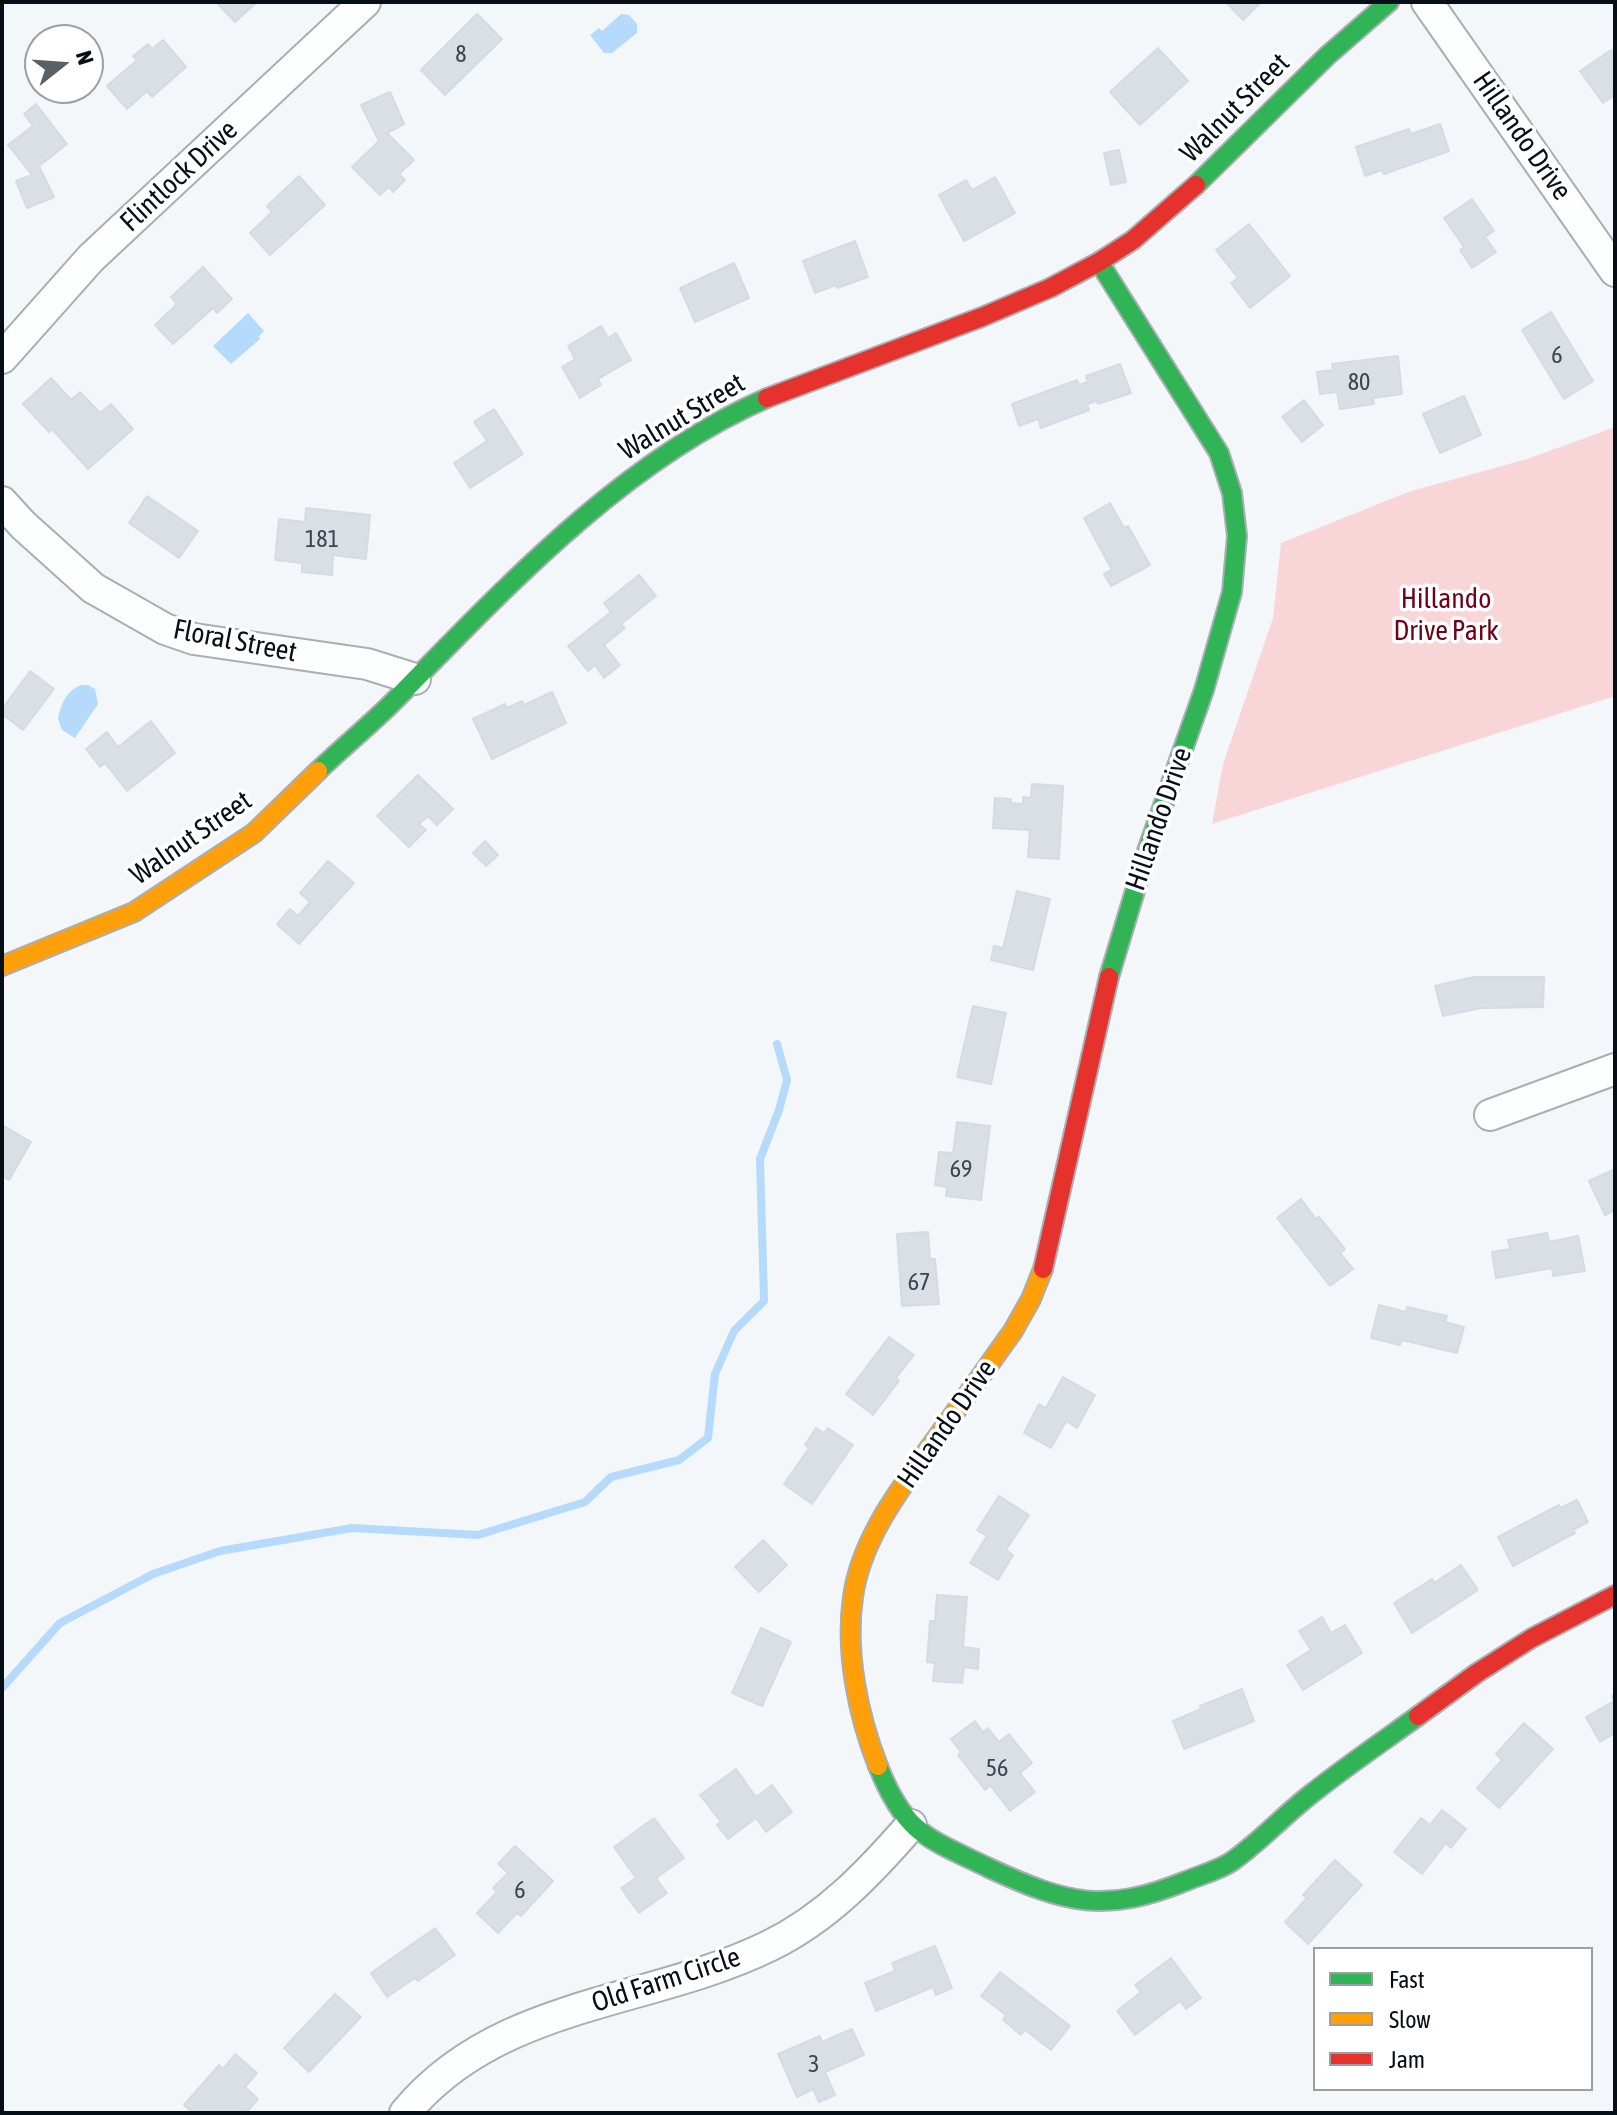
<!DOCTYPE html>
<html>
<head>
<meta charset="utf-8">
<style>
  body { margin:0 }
  #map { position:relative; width:1617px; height:2115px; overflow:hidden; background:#f4f7fa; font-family:"Asap Condensed",sans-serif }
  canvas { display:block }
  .frame { position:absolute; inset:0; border:4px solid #060f17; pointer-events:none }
  .legend { position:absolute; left:1313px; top:1947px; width:280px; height:144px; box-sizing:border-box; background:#fff; border:2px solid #9b9fa2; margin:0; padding:10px 14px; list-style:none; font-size:24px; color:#060f17 }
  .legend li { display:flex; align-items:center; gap:16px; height:40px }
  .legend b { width:40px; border:2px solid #9b9fa2 }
  .north { position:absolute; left:24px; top:24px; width:80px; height:80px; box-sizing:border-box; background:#fff; border:2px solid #9b9fa2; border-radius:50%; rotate:73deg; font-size:22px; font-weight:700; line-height:32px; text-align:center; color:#060f17 }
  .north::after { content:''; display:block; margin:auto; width:28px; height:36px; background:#596066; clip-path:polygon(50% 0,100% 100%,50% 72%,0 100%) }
</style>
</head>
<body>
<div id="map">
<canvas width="1617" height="2115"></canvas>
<div class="frame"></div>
<ul class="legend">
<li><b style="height:10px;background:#30b455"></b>Fast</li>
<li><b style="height:10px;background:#ff9f0a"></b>Slow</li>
<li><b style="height:10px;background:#e5322d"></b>Jam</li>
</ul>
<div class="north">N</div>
</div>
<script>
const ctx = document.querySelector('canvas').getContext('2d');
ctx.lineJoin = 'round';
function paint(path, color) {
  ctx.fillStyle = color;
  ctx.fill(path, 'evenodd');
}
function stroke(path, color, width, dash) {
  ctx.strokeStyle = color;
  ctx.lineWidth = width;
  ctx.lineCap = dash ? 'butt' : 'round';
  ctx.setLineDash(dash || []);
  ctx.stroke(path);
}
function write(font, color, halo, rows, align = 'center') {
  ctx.font = font + ' "Asap Condensed",sans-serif';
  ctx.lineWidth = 7;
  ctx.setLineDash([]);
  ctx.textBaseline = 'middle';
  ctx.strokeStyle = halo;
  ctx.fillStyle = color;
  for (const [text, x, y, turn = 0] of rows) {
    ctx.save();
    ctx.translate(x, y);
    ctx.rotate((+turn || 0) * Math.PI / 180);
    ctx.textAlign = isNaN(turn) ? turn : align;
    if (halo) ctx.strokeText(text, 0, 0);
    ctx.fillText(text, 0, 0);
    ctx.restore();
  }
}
paint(new Path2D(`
  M1615 427V696L1212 824 1223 764 1273 618 1281 543 1408 492 1527 459Z`), '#f8d6d7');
paint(new Path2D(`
  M621 14 629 15 637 24V33L612 53H604L590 35 599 28 602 31Z
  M248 313 264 331 259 336 260 339 231 364 213 346Z
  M81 685H88L95 689 98 704 75 738 62 730 58 719C61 704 66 691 81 685Z`), '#b5dafc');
stroke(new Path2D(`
  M2 1688 60 1623 153 1574 220 1551 352 1528 478 1535 585 1502 611 1477 679 1460 708 1438 715 1374 734 1331 764 1301 760 1159 779 1110 787 1080 777 1044`), '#b5dafc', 8);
const building = new Path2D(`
  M216 2H257L235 22Z
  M1226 2H1261L1243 20Z
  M477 14 502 39 445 95 421 70Z
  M163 40 186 67 152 97 147 91 127 109 107 86 137 60 133 56 148 44 152 49Z
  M1158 48 1188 81 1140 125 1110 92Z
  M1611 50 1615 56V95L1603 103 1580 71Z
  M390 92 404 124 387 133 414 160 399 174 405 180 393 192 389 187 380 195 352 167 379 141 361 105Z
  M36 104 67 144 39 166 54 197 27 208 16 181 32 175 8 145 33 126 24 114Z
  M1440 124 1449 151 1384 174 1382 170 1365 176 1356 147 1409 129 1411 134Z
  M1119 150 1126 182 1111 185 1104 153Z
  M299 176 325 205 270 255 250 233 272 212 267 206Z
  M995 177 1015 213 964 241 939 195 966 180 972 190Z
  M1472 199 1494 231 1485 237 1496 252 1472 268 1460 250 1464 247 1444 218Z
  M1249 224 1290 276 1250 308 1231 283 1238 278 1216 250Z
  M855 241 868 277 837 288 836 285 815 293 803 261Z
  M734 263 749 298 695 322 680 288Z
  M203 267 232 299 217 313 213 308 173 344 155 325 177 304 171 297Z
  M1551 312 1593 381 1564 399 1522 330Z
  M601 326 608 338 616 333 631 360 598 379 601 385 580 398 562 367 575 359 568 346Z
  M1398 356 1402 394 1373 398 1374 404 1340 409 1337 392 1320 394 1317 372 1333 370 1332 364Z
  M1120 364 1131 393 1098 404 1097 401 1087 404 1089 410 1041 428 1038 419 1019 426 1012 404 1077 380 1079 385 1088 382 1086 376Z
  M51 378 71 400 80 392 100 413 111 404 133 429 88 469 52 429 49 432 23 404Z
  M1464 396 1481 435 1440 453 1423 414Z
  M1304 400 1323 425 1302 442 1282 417Z
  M494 409 523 454 470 488 454 463 487 441 474 422Z
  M147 496 198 531 179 558 129 523Z
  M1110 503 1124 528 1128 526 1150 565 1111 586 1104 574 1112 570 1084 518Z
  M306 508 370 515 366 559 333 555 332 575 302 572V563L275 560 279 519 305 522Z
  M639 575 656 596 621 624 625 628 604 645 620 665 604 678 595 665 588 671 568 646 611 612 604 603Z
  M30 671 54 689 23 730 2 714V709Z
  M552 692 566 723 492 759 473 719 505 704 507 708 522 701 524 705Z
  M151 721 175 753 127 791 105 763 100 767 86 749 107 732 118 747Z
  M418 775 453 809 437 825 428 816 419 824 426 830 409 847 377 816Z
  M1032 784 1063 786 1059 859 1028 857 1030 830 993 828 995 798 1011 799V803L1023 804V797L1031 798Z
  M485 841 498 855 486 866 473 853Z
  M328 861 354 883 299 944 277 924 290 909 298 916 310 902 300 893Z
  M1017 891 1050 899 1033 970 991 960 994 946 1003 948Z
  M1474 977H1544L1543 1007 1481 1008 1443 1016 1435 986Z
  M973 1006 1006 1013 991 1084 957 1077Z
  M957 1122 990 1126 981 1200 946 1196 947 1187 935 1185 939 1152 953 1153Z
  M2 1125 31 1142 9 1180 2 1176Z
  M1615 1169V1210L1605 1215 1589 1181Z
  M1301 1199 1316 1219 1319 1217 1345 1249 1340 1253 1353 1269 1330 1286 1277 1218Z
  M928 1232 930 1259H935L939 1304 902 1306 897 1234Z
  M1547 1233 1549 1242 1578 1236 1585 1271 1553 1276 1552 1268 1496 1278 1492 1252 1510 1249 1508 1240Z
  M1379 1305 1406 1312 1407 1307 1447 1316 1445 1322 1464 1327 1457 1353 1402 1340 1400 1345 1371 1338Z
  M889 1337 914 1355 896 1378 899 1381 873 1415 846 1394Z
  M1063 1377 1095 1395 1077 1428 1066 1421 1051 1448 1024 1433 1039 1404 1046 1408Z
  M816 1428 824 1433 828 1428 853 1445 812 1504 784 1484 809 1448 805 1445Z
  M999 1496 1029 1515 1006 1550 1013 1555 998 1580 970 1563 987 1536 977 1530Z
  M1577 1500 1588 1522 1573 1530 1575 1533 1513 1566 1498 1537 1559 1505 1561 1508Z
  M763 1540 787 1565 759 1592 735 1567Z
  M1461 1565 1478 1590 1412 1633 1394 1603 1432 1579 1434 1583Z
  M937 1595 967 1597 963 1647 979 1649 978 1669 964 1667 962 1683 933 1681 935 1663 927 1662 930 1621H935Z
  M1322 1617 1331 1633 1345 1625 1362 1653 1303 1690 1287 1665 1311 1650 1299 1631Z
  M761 1628 791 1642 762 1706 732 1693Z
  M1242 1689 1254 1721 1184 1749 1173 1721 1201 1709 1200 1706Z
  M1615 1694V1733L1600 1742 1586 1717 1614 1701 1612 1696Z
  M975 1721 983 1732 988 1728 999 1742 1009 1734 1032 1763 1020 1773 1035 1792 1010 1811 990 1785 985 1790 958 1755 961 1752 951 1739Z
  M1524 1723 1553 1749 1499 1808 1477 1788 1502 1760 1496 1754Z
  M736 1769 756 1797 772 1785 792 1812 766 1832 756 1818 728 1839 717 1825 721 1822 700 1795Z
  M1442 1810 1466 1829 1451 1848 1446 1843 1422 1874 1394 1852 1421 1818 1430 1825Z
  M654 1818 684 1858 656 1878 667 1893 639 1913 621 1888 636 1878 614 1847Z
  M515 1846 553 1881 521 1916 517 1913 498 1933 477 1913 497 1892 493 1888 508 1873 498 1864Z
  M1335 1860 1362 1885 1308 1944 1285 1922 1307 1898 1303 1895Z
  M435 1928 455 1955 418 1981 415 1978 387 1997 371 1973Z
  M935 1946 952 1988 936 1995 933 1987 876 2011 865 1983 895 1971 892 1963Z
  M1171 1958 1201 1998 1186 2009 1180 2001 1135 2035 1117 2011 1141 1992 1135 1985Z
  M1000 1972 1070 2026 1051 2050 1025 2030 1021 2035 1003 2020 1006 2015 981 1996Z
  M335 1994 361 2017 309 2072 284 2048Z
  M852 2029 864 2055 825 2072 835 2095 819 2102 813 2089 797 2097 778 2054 820 2036 822 2042Z
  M235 2054 257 2073 245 2087 258 2099 246 2113H193L184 2105 219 2065 223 2069Z`);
paint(building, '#d9dfe5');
stroke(building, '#d5dbe1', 2);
const street = new Path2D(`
  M1427 2 1615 271
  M2 358 91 258 365 2
  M2 502 23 525 93 588 165 629 194 639 367 664 415 679
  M1490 1115 1615 1069
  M405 2113C497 2001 648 2005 769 1946 827 1918 870 1872 911 1825`);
const fast = new Path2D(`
  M1196 185 1327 56 1389 2
  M1099 262 1219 453 1232 493 1237 536 1232 592 1204 690 1148 848 1109 977
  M318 771C343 747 370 725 394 701 503 590 622 461 767 398
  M878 1766C905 1834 927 1838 989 1868 1067 1904 1105 1914 1186 1881 1201 1875 1219 1870 1231 1862 1259 1843 1283 1816 1310 1795 1345 1767 1382 1742 1418 1716`);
const slow = new Path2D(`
  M2 966 134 912 254 833 318 771
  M878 1766C858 1715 845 1652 853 1597 861 1537 904 1484 938 1436 963 1401 988 1366 1013 1331L1031 1299 1043 1269`);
const jam = new Path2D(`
  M767 398 982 317 1050 288 1099 262 1133 240 1196 185
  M1043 1269 1109 977
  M1418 1716 1477 1673 1532 1638 1615 1595`);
stroke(street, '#a9aeb4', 34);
stroke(fast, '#a9aeb4', 22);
stroke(slow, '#a9aeb4', 22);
stroke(jam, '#a9aeb4', 22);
stroke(street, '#fdfefe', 30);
stroke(fast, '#30b455', 18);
stroke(slow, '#ff9f0a', 18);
stroke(jam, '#e5322d', 18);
write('24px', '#3d454d', null, [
  ["8",461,54],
  ["6",1557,355],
  ["80",1359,382],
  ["181",322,539],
  ["69",961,1169],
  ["67",919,1282],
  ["56",997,1768],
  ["6",520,1890],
  ["3",814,2064]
]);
write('28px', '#060f17', '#fff', [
  ["Walnut Street",1235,108,-45],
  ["Hillando Drive",1522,136,55],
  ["Flintlock Drive",179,176,-43],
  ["Walnut Street",682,417,-31],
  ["Floral Street",235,641,11],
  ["Hillando Drive",1159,819,-71],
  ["Walnut Street",191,838,-35],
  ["Hillando Drive",947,1424,-55],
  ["Old Farm Circle",666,1980,-18]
]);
write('28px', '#6f0219', '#fff', [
  ["Hillando",1446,599],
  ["Drive Park",1446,631]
]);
</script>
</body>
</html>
